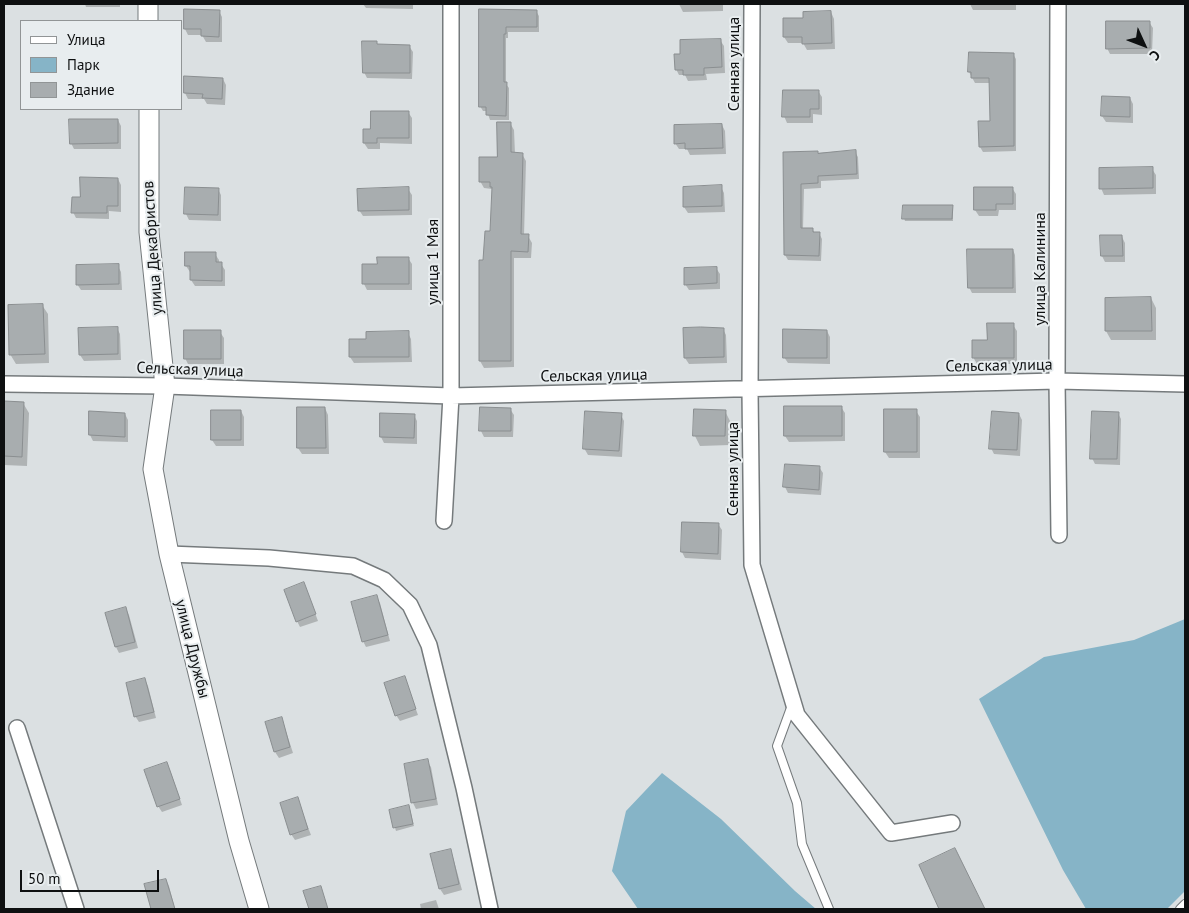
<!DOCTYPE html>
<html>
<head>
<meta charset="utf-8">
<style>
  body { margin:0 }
  #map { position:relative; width:1189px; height:913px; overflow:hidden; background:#dbe0e2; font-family:"PT Sans",sans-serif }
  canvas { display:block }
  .frame { position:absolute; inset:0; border:5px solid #0e1011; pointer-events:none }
  .legend { position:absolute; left:20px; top:20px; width:162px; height:90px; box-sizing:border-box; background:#e8edef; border:1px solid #919596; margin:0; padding:6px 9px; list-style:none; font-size:15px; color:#0e1011 }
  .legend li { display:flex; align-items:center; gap:10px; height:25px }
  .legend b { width:25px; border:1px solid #919596 }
  .north { position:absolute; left:1119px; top:20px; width:50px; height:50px; -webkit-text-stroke:4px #e8edef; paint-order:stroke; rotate:133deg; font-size:14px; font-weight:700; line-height:20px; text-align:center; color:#0e1011 }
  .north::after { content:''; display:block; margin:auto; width:18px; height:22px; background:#0e1011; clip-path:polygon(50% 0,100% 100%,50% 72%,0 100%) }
  .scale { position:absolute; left:20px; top:870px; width:139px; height:22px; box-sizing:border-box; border:2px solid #0e1011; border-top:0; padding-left:6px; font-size:15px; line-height:18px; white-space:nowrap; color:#0e1011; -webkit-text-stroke:4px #e8edef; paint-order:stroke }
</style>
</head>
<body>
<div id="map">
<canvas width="1189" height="913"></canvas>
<div class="frame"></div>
<ul class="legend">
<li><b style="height:6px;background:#fff"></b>Улица</li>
<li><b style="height:14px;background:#86b4c7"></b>Парк</li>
<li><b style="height:14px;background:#a8adaf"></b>Здание</li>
</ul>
<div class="north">С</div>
<div class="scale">50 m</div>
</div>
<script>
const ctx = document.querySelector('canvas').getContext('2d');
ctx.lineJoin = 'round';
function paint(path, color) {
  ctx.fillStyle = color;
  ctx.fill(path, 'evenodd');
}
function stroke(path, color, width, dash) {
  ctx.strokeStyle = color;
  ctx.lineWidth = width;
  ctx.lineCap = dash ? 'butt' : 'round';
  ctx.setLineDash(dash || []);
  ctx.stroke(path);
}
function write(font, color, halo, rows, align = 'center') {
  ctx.font = font + ' "PT Sans",sans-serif';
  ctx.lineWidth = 4;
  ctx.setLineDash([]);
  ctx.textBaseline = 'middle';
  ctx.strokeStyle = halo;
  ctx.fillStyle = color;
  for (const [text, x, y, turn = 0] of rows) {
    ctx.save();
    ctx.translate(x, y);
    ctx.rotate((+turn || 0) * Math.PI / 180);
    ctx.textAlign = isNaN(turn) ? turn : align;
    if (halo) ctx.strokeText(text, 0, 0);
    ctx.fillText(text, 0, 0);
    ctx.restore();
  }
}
paint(new Path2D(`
  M1185 619V891L1167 909H1086L1063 870 979 699 1044 657 1134 640Z
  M662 773 721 819 795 891 816 909H638L612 871 626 811Z`), '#86b4c7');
paint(new Path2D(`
  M85 4H120V7H86Z
  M363 4H413V9L366 8Z
  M679 4H723V11L683 12Z
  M970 4H1016V10H973Z
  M481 10 536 11 539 16V32H508V38H506V84L509 88V120H490L487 111H483L480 106Z
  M219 11 222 17V42H206L202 35H188L185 29Z
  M831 12 834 19 835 49 807 50 803 43H788L784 37 804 19Z
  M1149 22 1153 28 1152 54H1110L1107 48Z
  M720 40 724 46 725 73 706 74 707 80 688 81 685 75H679L676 69 682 55Z
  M376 42 378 46H409L413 52 412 79 367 78 364 72Z
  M1013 54 1016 59V151L983 152 980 147 991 122 990 83H975L969 72Z
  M223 79 226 85 225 105 207 104 204 99H188L185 93Z
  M818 91 822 97V115L813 114V123H787L784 116Z
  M1130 98 1133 104V123L1106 122 1102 116Z
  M408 112 412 118V144L380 143V149H368L364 143 372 130Z
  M118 120 121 126V149H74L71 143Z
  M510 123 514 130 515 154H522L526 161 524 236H528L532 243 531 258H514V367L484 368 480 361 485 261 491 233 493 190 492 189 484 188 480 181 498 158Z
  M722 125 725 131 726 154 690 155 687 149H679L675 143Z
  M855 152 858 157 859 179 821 181V188L804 189 803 229H812L815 233H819L822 239 821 261 788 260 785 255 784 153 818 154Z
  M1152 169 1156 175V194L1104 195 1101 188Z
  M118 179 121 185V212L109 211V219L76 218 73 212 81 198Z
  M721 187 724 193 725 212 688 213 684 207V188Z
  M1012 188 1016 194V210H999L998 216H979L975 210Z
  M186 189H218L221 195V221L189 220 186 214Z
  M408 189 412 195V215L363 216 359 210Z
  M952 206 953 209V221H905L904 218Z
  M1102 237H1122L1125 243V262H1105L1102 256Z
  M1013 250 1015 255 1016 293H972L969 287Z
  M215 254 219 260V263L221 264 225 270V286H195L191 280V272H190L186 266Z
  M408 258 412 264V290H367L364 284V265H378Z
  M118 266 121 272 122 290H81L77 284Z
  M716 268 720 274V289L689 290 685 284Z
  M1151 298 1156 308V340H1111L1106 331Z
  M42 305 48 314 49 363 16 364 10 354Z
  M1013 325 1017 331V364H977L973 357 988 342Z
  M117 328 120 334 121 360 84 361 80 355Z
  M723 329 726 335 727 363 689 364 685 358Z
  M827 331 830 337V364L788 363 784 357Z
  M220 332 224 338V364H188L185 358Z
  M408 333 411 339 412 362 354 363 350 357Z
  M4 403H23L29 413 27 466 4 465Z
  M841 407 845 413V441L789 442 785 436Z
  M325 408 328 415 329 454H302L298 448Z
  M510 409 514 415 513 437H484L481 431Z
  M695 410 725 411 730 421V445L700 446 695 436Z
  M241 411 244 417V446H216L212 440Z
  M916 411 920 417V458H889L885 452Z
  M91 413 125 414 128 420V442L93 441 90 435Z
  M1118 413 1121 419 1120 465 1095 464 1092 458Z
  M1019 414 1022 420 1020 456 994 454 991 448Z
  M414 415 417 421V444L384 443 381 437Z
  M621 415 624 421 622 457 588 455 584 448Z
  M819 467 823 473 821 495 788 493 785 487Z
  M718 524 722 530 721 560 685 558 682 552Z
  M304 584 318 621 300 627 297 621Z
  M376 597 380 603 390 641 366 647 363 641Z
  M126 609 129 615 138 648 119 653 116 647 107 614Z
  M404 677 418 715 400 721 396 715Z
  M145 680 148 686 156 718 139 722 135 716Z
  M281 718 284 725 293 753 279 758 275 752 267 723Z
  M427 761 431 767 438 805 416 809 413 803 405 765Z
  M170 770 182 805 162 812 158 806Z
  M297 799 311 835 295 840 291 834Z
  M410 809 414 826 396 831 390 811Z
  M450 851 453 857 462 890 444 895 440 889 432 855Z
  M166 880 169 886 175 909H152L146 885Z
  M436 900 439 909H421L420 904Z`), '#0003');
const building = new Path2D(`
  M184 9 220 10 219 37 201 36V29H184Z
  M479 9 537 10V27H506V34H504V82H507L506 116 486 115V107H479Z
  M831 11 832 43 802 44V37H783V18H803V12Z
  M1106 21H1150V48L1106 49Z
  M721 39 722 67 704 68V75H683V70H675L674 54H680V40Z
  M362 41H377V44L410 45V73H363Z
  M969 52 1014 53V146L979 147 978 121H990L989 78H971V72H968Z
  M184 76 223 78 222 99 202 98 203 94 184 93Z
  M783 90H819V109H810V117H782Z
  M1102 96 1130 97V117L1101 116Z
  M371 111H409V138H377V143H363V129H370Z
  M69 119H118V143L70 144Z
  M497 122H511V152L523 153 521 234H529L528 252 511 251V361H479V260H483L485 231H490L492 187H490V182H479V157H497Z
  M722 124 723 148 685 149V143L674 144V125Z
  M856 150 857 174 818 176V183L801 184V228H813V232H820L819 256 784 255 783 152 818 151V153Z
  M1153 167V188L1099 189V168Z
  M80 177 118 178V206H107V213H71L72 197H80Z
  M722 185V206L683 207V187Z
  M185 187 219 188 218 215 184 214Z
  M409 187V210L358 211 357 189Z
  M974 187H1013V204H996V210H974Z
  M903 205H953L952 219H902Z
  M1100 235H1122L1123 256H1101Z
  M967 249H1013V288H968Z
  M185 252H216V262H222V281L190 280V266H185Z
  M377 257H409V284H362V264H377Z
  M119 264V284L76 285V265Z
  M717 267V283L684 285V268Z
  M1151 297 1152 331H1105V298Z
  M43 304 45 354 9 355 8 305Z
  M987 323H1014V358H972V340H987Z
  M118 327V354L79 355 78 328Z
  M701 327 724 328V357L684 358 683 328Z
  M783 329 827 330V358H783Z
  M184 330H221V359H184Z
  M409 331V357H349V339H366V332Z
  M4 401 24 402 22 457 4 456Z
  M784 406H842V436H784Z
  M297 407H325L326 448H297Z
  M480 407 511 408V431H479Z
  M694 409 726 410 725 436H693Z
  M884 409H917V452H884Z
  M211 410H241V440H211Z
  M89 411 125 413V437L89 435Z
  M585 411 622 413 619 451 583 449Z
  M992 411 1019 413 1017 450 989 449Z
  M1092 411 1119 412 1117 459H1090Z
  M380 413 415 414 414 438 380 437Z
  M785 464 820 466 819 490 783 487Z
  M682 522 719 523 718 554 681 552Z
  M304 582 316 614 296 622 284 590Z
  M377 595 388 635 362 642 351 602Z
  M126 607 135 642 115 647 105 613Z
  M405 676 416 709 395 716 384 683Z
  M145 678 154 712 134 717 126 683Z
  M282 717 290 747 274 752 265 722Z
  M428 759 436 799 411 803 404 764Z
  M167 762 180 799 157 807 144 770Z
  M298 797 308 829 290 835 280 803Z
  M409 805 413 824 393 828 389 810Z
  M955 848 985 909H939L919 865Z
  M451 849 459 884 439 889 430 854Z
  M166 879 175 909H151L144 884Z
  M321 886 328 909H309L303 891Z`);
paint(building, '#a8adaf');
stroke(building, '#8a8e90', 1);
const service = new Path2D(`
  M792 705 777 746 797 803 802 844 829 909
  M1180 909 1185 904`);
const minor = new Path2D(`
  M752 4 750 390 752 565 797 715 891 833 952 823
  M1058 4 1057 381 1059 535
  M4 384 165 386 451 396 1057 381 1185 384
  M444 521 451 396V4
  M169 554 269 558 353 566 384 580 410 605 429 645 464 788 490 909
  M17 728 76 909`);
const tertiary = new Path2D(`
  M148 4V21
  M149 109V232L165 386 153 469 169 554 239 841 259 909`);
stroke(service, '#757a7c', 10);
stroke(minor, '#757a7c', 18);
stroke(tertiary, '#757a7c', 21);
stroke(service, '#fff', 8);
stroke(minor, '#fff', 15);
stroke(tertiary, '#fff', 19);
write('16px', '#0e1011', '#e8edef', [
  ["Сенная улица",734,64,-90],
  ["улица Декабристов",153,248,-94],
  ["улица 1 Мая",433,262,-90],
  ["улица Калинина",1040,269,-90],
  ["Сельская улица",999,366,-1],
  ["Сельская улица",190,370,2],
  ["Сельская улица",594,376,-1],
  ["Сенная улица",733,469,-90],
  ["улица Дружбы",192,649,76]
]);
</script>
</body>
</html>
